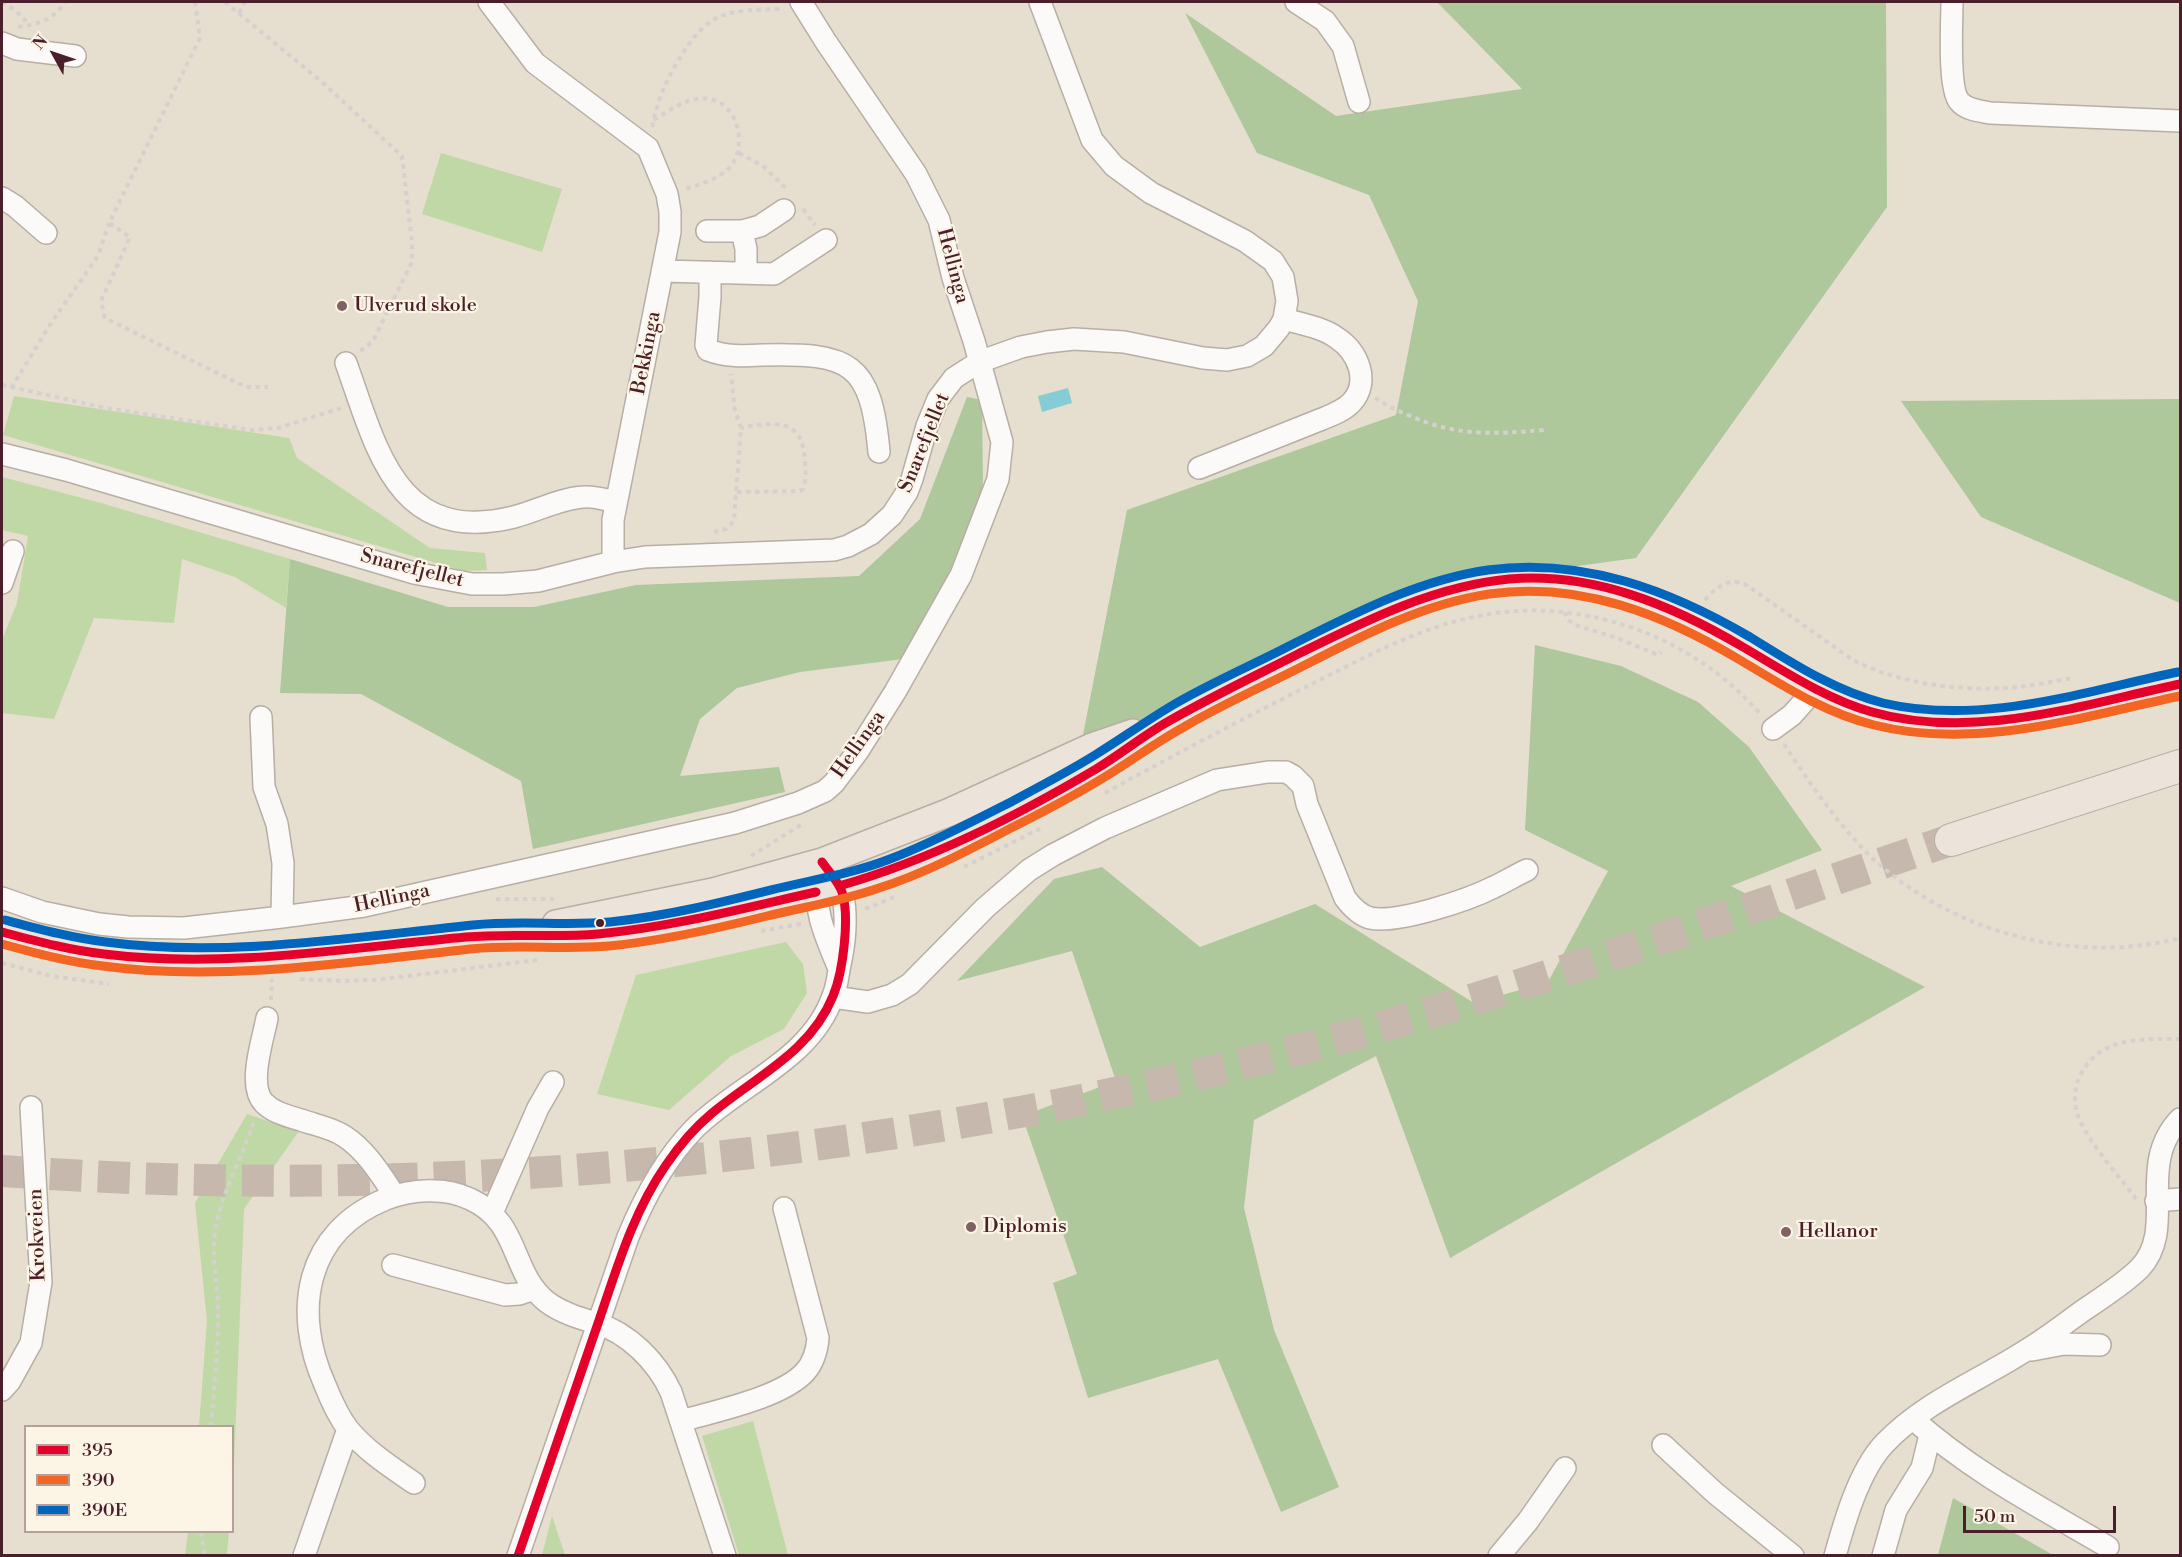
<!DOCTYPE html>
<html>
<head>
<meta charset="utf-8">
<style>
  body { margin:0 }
  #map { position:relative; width:2182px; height:1557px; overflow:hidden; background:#e6dece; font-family:"Libre Bodoni",serif }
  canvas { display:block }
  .frame { position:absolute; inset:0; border:3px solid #4a1f2b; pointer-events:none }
  .legend { position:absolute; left:24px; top:1425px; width:210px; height:108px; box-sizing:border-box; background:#fcf5e5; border:2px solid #b59f9b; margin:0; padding:8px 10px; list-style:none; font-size:18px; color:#4a1f2b }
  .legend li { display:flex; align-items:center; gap:12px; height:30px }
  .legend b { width:30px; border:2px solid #b59f9b }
  .north { position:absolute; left:24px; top:24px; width:60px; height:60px; -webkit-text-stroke:4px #fcf5e5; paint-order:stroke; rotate:310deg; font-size:16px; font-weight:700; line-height:24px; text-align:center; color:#4a1f2b }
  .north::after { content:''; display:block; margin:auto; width:21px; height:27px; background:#4a1f2b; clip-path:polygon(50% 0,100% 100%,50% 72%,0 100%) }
  .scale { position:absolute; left:1963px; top:1506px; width:153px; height:27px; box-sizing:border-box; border:3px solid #4a1f2b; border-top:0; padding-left:8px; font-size:18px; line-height:21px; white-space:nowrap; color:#4a1f2b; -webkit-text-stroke:4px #fcf5e5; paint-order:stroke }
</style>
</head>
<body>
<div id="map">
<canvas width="2182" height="1557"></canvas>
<div class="frame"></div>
<ul class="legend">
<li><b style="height:8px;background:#e4002b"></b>395</li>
<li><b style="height:8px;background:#f26522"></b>390</li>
<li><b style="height:8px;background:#0065bd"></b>390E</li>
</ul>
<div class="north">N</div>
<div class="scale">50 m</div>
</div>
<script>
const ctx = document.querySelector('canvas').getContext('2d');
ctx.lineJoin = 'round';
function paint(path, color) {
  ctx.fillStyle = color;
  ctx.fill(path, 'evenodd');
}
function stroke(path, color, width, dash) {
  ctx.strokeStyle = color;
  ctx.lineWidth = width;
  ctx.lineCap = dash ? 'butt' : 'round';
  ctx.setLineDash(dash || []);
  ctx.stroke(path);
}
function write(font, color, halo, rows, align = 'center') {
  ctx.font = font + ' "Libre Bodoni",serif';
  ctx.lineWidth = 4.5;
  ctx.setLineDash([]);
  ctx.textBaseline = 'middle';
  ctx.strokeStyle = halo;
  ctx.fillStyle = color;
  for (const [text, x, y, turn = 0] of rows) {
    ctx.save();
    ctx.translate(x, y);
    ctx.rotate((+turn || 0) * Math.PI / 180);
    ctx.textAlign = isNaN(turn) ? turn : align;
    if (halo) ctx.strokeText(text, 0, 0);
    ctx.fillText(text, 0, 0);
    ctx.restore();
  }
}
paint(new Path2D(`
  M441 153 562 189 542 252 422 214Z
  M14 396 289 438 297 458 430 548 485 553 487 570 463 571 3 435Z
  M2 477 101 503 290 559 286 608 235 577 182 559 174 623 94 618 54 719 2 713V640L17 603 28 536 2 530Z
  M786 942 803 964 807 993 784 1029 731 1056 669 1110 597 1094 636 975Z
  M247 1114 299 1131 244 1209 233 1491 232 1426H199L207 1321 195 1203Z
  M753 1421 788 1555H739L702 1436Z
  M552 1516 565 1555H542Z
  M188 1532H229L227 1555H185Z`), '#c0d8a5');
paint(new Path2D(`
  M1437 2H1886L1887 207 1636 558 1534 572 1409 602 1074 781 1127 510 1396 415 1418 301 1369 195 1257 153 1185 13 1336 116 1522 89Z
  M967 397 982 400 983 489 946 581 903 659 800 672 737 688 700 719 680 776 779 767 785 792 533 849 521 781 361 694 280 693 290 559 448 607H534L636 585 859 576 920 519Z
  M2180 399V603L1981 517 1901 401Z
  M1535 645 1621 666 1698 702 1749 747 1822 850 1731 886 1925 987 1450 1258 1376 1056 1254 1120 1244 1208 1274 1330 1339 1487 1281 1512 1218 1359 1088 1398 1053 1283 1077 1274 1022 1116 1116 1081 1072 951 957 981 1054 879 1102 867 1200 947 1315 904 1474 1003 1548 982 1608 871 1525 830Z
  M1953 1498 2053 1555H1938Z`), '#aec79b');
paint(new Path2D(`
  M1068 388 1072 403 1042 412 1038 396Z`), '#85cdd4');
stroke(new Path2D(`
  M2 1171C441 1202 886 1159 1312 1046 1528 988 1739 911 1951 840`), '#c7b8ad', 32, [32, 16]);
const minor = new Path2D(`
  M489 2 535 63 648 148 667 194 670 212V232L613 520V562
  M1296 2 1325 21 1343 46 1359 102
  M1952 2C1952 22 1948 87 1959 101 1966 110 1980 111 1990 113L2180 121
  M2 43 17 49 75 56
  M2 198 15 206 46 233
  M707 231H742L760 226 784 210
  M742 231 746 249V273
  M663 271 774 274 826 240
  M710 272V297L706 345 708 350C726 357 744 356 763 355 850 353 871 362 879 452
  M346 363C377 449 396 546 514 517 537 511 561 498 584 497 595 496 606 500 616 502
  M2 454 66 470 414 573 472 584H503L538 581 613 562 645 557 834 550 848 546 871 534 892 515 907 492 912 479 927 426 938 399 954 378 979 362 1021 347 1047 342 1074 339 1124 342 1203 358 1227 360 1247 356 1264 346 1279 328 1284 319 1287 301 1283 277 1273 261 1245 241 1151 193 1114 166 1092 140 1040 2
  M1199 468 1322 419C1332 415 1343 411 1351 403 1371 382 1358 352 1337 338 1322 327 1301 324 1284 319
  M2 583 13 551
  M261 717 264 787 277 824 283 863 282 917
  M1773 729 1792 715 1815 689
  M819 878C812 910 827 939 839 969
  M2 898 42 912 99 924 128 927 184 928 282 917 364 906 735 823 798 803 825 791 834 783 858 751 895 692 961 575 998 479 1002 442 974 341 953 278 939 220 916 174 826 42 801 2
  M833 997 868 1002 892 995 910 984 985 908 1029 870 1053 855 1105 828 1217 780 1268 772H1286L1293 776 1303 786 1307 804 1345 898C1351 906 1359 915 1370 918 1397 924 1468 900 1494 887 1505 882 1516 875 1527 870
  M267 1018C263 1040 247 1085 264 1103 274 1113 288 1116 301 1120 315 1125 332 1128 344 1136 366 1150 381 1175 395 1196
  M2156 1201 2180 1199
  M492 1213 538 1108 553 1082
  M393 1265 505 1295 519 1294 534 1289
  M2032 1350 2064 1344 2100 1345
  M2 1390 10 1381 31 1343 41 1282 31 1107
  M1913 1419C1972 1472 2040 1507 2108 1547
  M681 1421C715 1411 781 1398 805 1372 814 1362 817 1350 818 1338L784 1208
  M1663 1445 1715 1493 1793 1556
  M414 1483C391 1467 366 1451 348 1429 338 1416 331 1400 325 1385 292 1311 305 1232 386 1199 412 1189 445 1187 470 1199 521 1222 510 1273 547 1302 562 1313 579 1318 596 1323 629 1333 657 1362 671 1392L725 1556
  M304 1556 348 1429
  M518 1556 628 1237C644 1198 664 1160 694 1129 739 1084 811 1060 833 996 838 984 838 972 841 960 845 940 849 903 838 884 833 876 827 869 822 862
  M1499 1556 1528 1521 1565 1468
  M1835 1556C1845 1520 1859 1471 1884 1444 1924 1402 1978 1381 2025 1351 2045 1339 2063 1325 2081 1312 2101 1298 2123 1285 2140 1268 2178 1227 2135 1166 2180 1119
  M1883 1556 1896 1510 1922 1468 1930 1435`);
const major = new Path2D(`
  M556 924 713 892 822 862 950 812 1092 747 1133 733
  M2 932C143 979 291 953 436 941 462 938 489 934 516 934 535 934 555 937 574 936 647 935 719 915 789 898 819 891 850 886 878 876 907 866 936 853 963 839 1008 817 1053 794 1095 769 1119 755 1140 739 1163 725 1205 699 1252 678 1296 656 1358 624 1420 592 1489 582 1561 571 1636 589 1700 623 1758 653 1810 695 1874 713 1976 742 2080 703 2180 684`);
const highway = new Path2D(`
  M1951 840 2180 766`);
stroke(minor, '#b7aea5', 24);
stroke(major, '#b7aea5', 30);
stroke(highway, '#b7aea5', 34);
stroke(new Path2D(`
  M2 2 15 10 30 25
  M195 2 200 38 109 223 130 237 101 301 105 318 246 387H268
  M225 2 322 82 402 156 412 243V262L373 341 360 351
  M239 13 245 2
  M18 27C39 24 53 20 65 2
  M654 120C670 110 688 96 709 99 738 103 748 147 730 167 719 179 701 184 685 189
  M652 127C657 103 664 84 677 63 707 10 727 10 784 9
  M739 153 763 166 787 189
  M803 209 815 225
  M2 385 106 408 251 430 278 428 341 408
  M11 388 53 320 98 256 109 223
  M1375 398C1385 405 1396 410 1408 415 1457 437 1493 434 1545 430
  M737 492 800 491 803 489C806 480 806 471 805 461 803 418 775 421 741 428
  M714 532 726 529 734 521 741 428 735 411 731 374
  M1705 600C1717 587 1726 578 1745 584L1853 660C1902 685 1964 692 2018 687 2036 685 2055 681 2073 678
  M1565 612 1567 619 1575 625 1617 638 1658 655 1661 652
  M1784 744C1809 782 1835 820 1867 853 1947 931 2072 966 2180 938
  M1105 793C1174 755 1244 718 1314 683 1365 657 1417 629 1473 617 1577 594 1692 634 1761 715
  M751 856 801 825
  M964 867 1043 827
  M496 899H554
  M865 909 894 897
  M761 931 801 924
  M2 963 51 976 109 984
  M300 979 340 981 375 980 537 960
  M271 1000 272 979
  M2136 1199C2119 1176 2088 1142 2078 1116 2073 1101 2074 1086 2082 1072 2102 1036 2145 1039 2180 1039
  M211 1426C214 1390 218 1353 218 1316 219 1288 211 1261 215 1233 220 1193 243 1158 254 1120
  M201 1532 205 1556`), '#d6d1ce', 4, [4.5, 4.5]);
stroke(minor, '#fbfaf8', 21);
stroke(major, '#ece4db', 27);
stroke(highway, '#ece4db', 32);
stroke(new Path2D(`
  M839 886C930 860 1015 817 1096 769 1121 754 1144 735 1169 721 1211 697 1255 676 1298 654 1365 621 1434 586 1509 579 1593 572 1672 605 1743 647 1784 671 1826 699 1872 712 1975 741 2080 705 2180 684
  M2 932C36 941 69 950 104 954 224 969 347 948 466 937 510 933 554 938 598 934 672 927 744 908 816 892
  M518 1556C544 1481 570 1406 595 1332 615 1275 631 1215 666 1165 679 1146 693 1129 711 1114 756 1076 810 1053 833 996 843 972 850 917 842 892 838 881 829 872 822 862`), '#e4002b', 9);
stroke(new Path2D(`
  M2 944C35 953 68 962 103 966 219 982 354 962 470 949 517 944 562 950 609 946 662 941 715 929 767 916 804 907 842 901 879 888 926 873 971 849 1015 826 1049 809 1083 791 1116 770 1138 756 1160 740 1184 727 1223 704 1266 685 1307 664 1365 634 1424 604 1489 594 1580 581 1663 614 1740 660 1782 685 1825 713 1874 725 1977 751 2080 717 2180 696`), '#f26522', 9);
stroke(new Path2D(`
  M5 920C39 929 72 938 106 942 224 958 355 937 473 925 519 920 564 926 610 922 668 916 723 902 779 888 817 879 854 873 890 859 930 844 967 824 1005 805 1035 789 1066 773 1095 755 1121 739 1146 721 1173 705 1212 682 1255 664 1295 643 1357 612 1419 580 1488 570 1582 557 1670 590 1750 637 1792 663 1835 691 1883 703 1982 726 2081 692 2178 672`), '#0065bd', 9);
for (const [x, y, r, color] of [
  [342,306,6,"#816264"],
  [600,923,5,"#4a1f2b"],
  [971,1227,6,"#816264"],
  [1786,1232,6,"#816264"]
]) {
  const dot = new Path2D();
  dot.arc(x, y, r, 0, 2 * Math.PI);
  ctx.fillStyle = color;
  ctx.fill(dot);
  stroke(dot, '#fcf5e5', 2);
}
write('20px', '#4a1f2b', '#fcf5e5', [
  ["Hellinga",952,266,75],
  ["Bekkinga",647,353,-79],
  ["Snarefjellet",925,443,-68],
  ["Snarefjellet",412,569,14],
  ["Hellinga",859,745,-55],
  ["Hellinga",392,899,-12],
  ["Krokveien",38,1235,-92]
]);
write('20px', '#4a1f2b', '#fcf5e5', [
  ["Ulverud skole",354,306],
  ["Diplomis",983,1227],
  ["Hellanor",1798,1232]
], 'left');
</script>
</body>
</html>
